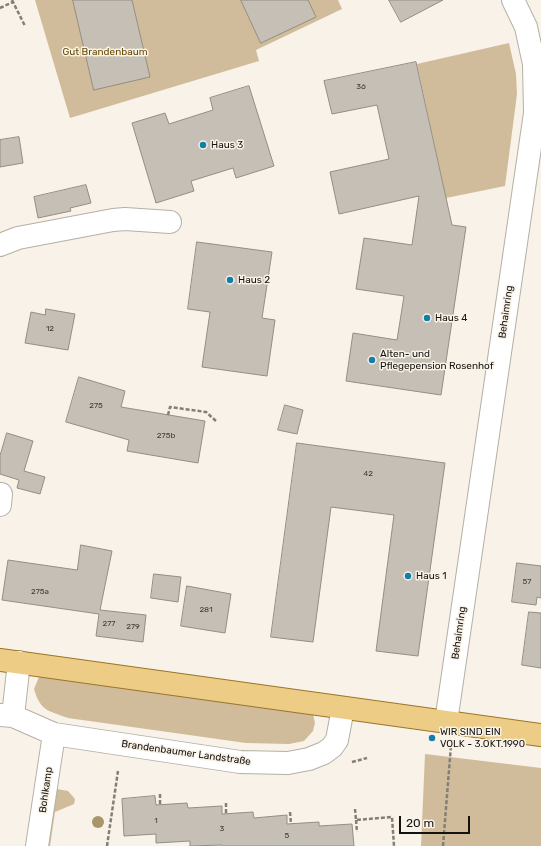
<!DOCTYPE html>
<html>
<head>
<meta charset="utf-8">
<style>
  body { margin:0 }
  #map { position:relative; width:541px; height:846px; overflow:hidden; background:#f8f2e8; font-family:Rubik,sans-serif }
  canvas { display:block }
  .scale { position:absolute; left:399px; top:816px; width:71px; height:18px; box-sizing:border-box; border:2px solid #15130f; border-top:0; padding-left:5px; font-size:12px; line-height:14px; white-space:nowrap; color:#15130f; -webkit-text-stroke:3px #f8f2e8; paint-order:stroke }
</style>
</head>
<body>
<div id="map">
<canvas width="541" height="846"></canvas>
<div class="scale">20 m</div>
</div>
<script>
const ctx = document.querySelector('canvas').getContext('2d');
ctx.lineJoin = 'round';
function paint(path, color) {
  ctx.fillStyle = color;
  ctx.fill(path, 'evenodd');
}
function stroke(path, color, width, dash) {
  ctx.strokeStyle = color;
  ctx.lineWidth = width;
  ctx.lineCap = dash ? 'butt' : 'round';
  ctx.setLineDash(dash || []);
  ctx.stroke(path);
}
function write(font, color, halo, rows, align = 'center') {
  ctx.font = font + ' Rubik,sans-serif';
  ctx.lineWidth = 3;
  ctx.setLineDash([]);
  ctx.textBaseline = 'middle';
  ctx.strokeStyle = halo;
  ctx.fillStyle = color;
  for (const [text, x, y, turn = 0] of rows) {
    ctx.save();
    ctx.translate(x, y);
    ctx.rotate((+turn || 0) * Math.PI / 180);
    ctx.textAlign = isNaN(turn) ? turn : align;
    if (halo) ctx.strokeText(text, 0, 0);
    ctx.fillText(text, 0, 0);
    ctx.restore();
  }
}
paint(new Path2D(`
  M35 0H338L342 9 256 50 259 61 70 118Z
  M509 43 516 74 517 94 505 186 446 198 417 64Z
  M39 677H49L313 714 315 723 313 731 304 741 289 744 246 743 68 718C49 711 40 711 34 689Z
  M425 754 541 768V846H421Z
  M57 789 68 791 75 799 74 804 55 812 50 846H45L55 790Z`), '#d0bc9a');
const building = new Path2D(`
  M73 0H132L150 77 94 90Z
  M241 0H308L316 17 261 43Z
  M389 0H443L401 22Z
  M416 62 452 225 466 227 441 395 346 381 353 333 397 340 404 296 356 289 364 238 412 245 419 196 339 214 330 172 389 159 377 105 332 114 324 81Z
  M249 86 274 166 236 178 233 168 191 181 194 191 156 203 132 123 165 113 169 124 213 110 210 98Z
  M19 137 23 163 0 167V140Z
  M86 185 91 203 70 208 71 211 38 218 34 197Z
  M197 242 272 252 262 318 275 320 267 376 202 367 210 312 188 309Z
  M46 309 75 314 68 350 25 343 31 312 45 315Z
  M79 377 125 391 121 407 205 421 198 463 127 451 129 440 66 422Z
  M285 405 303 410 297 434 278 430Z
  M7 433 33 441 24 471 45 477 40 494 17 488 19 480 0 474V456Z
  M297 443 445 463 418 656 376 651 394 515 331 507 313 642 271 637Z
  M81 545 112 551 100 610 146 615 143 642 96 636 99 614 2 600 8 560 77 570Z
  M517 563 541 566V598L537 597 536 605 512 602Z
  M154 574 181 577 178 602 151 598Z
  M187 586 231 594 225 633 181 626Z
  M529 612 541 613V668L522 665Z
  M155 796 156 805 187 803 188 808 222 806V814L253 812 254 818 287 815V824L319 822V826L352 824 354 846H222V845L190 846V841L156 843V834L124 836 122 799Z`);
paint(building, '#c5bfb5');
stroke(building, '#938e84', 1);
const minor = new Path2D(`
  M0 245 18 238 113 220 125 219 170 222
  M0 505 1 494
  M0 715 13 716 54 734 240 762 288 763 309 759 324 753 332 747 337 740 343 708
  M13 716 19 662
  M446 722 535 113 534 64 526 27 513 0
  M37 846 54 734`);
const major = new Path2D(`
  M0 660 541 735`);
stroke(minor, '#b5b0a6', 24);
stroke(major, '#9a7528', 24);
stroke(new Path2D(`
  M12 0 25 26
  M0 8 13 2
  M168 415 170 407 206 412 216 421
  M352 762 367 758
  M160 794V805
  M226 803V814
  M355 809 356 820 392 817 394 846
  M290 812 291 824
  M356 820 357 832
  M107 846 118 771
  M443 846 451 745`), '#837f78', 2.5, [4, 2]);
stroke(minor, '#fff', 22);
stroke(major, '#edcc86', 22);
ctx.fillStyle = '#a8966b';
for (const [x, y] of [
  [98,822]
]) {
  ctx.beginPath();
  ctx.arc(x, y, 6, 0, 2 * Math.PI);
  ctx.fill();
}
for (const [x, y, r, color] of [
  [203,145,4,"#157ea8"],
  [230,280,4,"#157ea8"],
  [427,318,4,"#157ea8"],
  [372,360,4,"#157ea8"],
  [408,576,4,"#157ea8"],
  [432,738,4,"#157ea8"]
]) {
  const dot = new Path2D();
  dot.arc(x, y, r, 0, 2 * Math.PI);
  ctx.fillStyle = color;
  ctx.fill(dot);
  stroke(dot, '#f8f2e8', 1.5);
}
write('8px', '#413e38', null, [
  ["36",361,87],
  ["12",50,329],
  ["275",96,406],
  ["275b",166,436],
  ["42",368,474],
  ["57",527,582],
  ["275a",40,592],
  ["281",206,610],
  ["277",109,624],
  ["279",133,627],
  ["1",156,821],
  ["3",222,829],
  ["5",287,836]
]);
write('10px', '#674a05', '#f8f2e8', [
  ["Gut Brandenbaum",105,52]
]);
write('10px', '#15130f', '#f8f2e8', [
  ["Haus 3",211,145],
  ["Haus 2",238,280],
  ["Haus 4",435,318],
  ["Alten- und",380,354],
  ["Pflegepension Rosenhof",380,366],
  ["Haus 1",416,576],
  ["WIR SIND EIN",440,732],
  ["VOLK - 3.OKT.1990",440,744]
], 'left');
write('10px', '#15130f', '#f8f2e8', [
  ["Behaimring",506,312,-82],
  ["Behaimring",459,633,-82],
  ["Brandenbaumer Landstraße",186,753,8],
  ["Bohlkamp",46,790,-82]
]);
</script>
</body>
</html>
